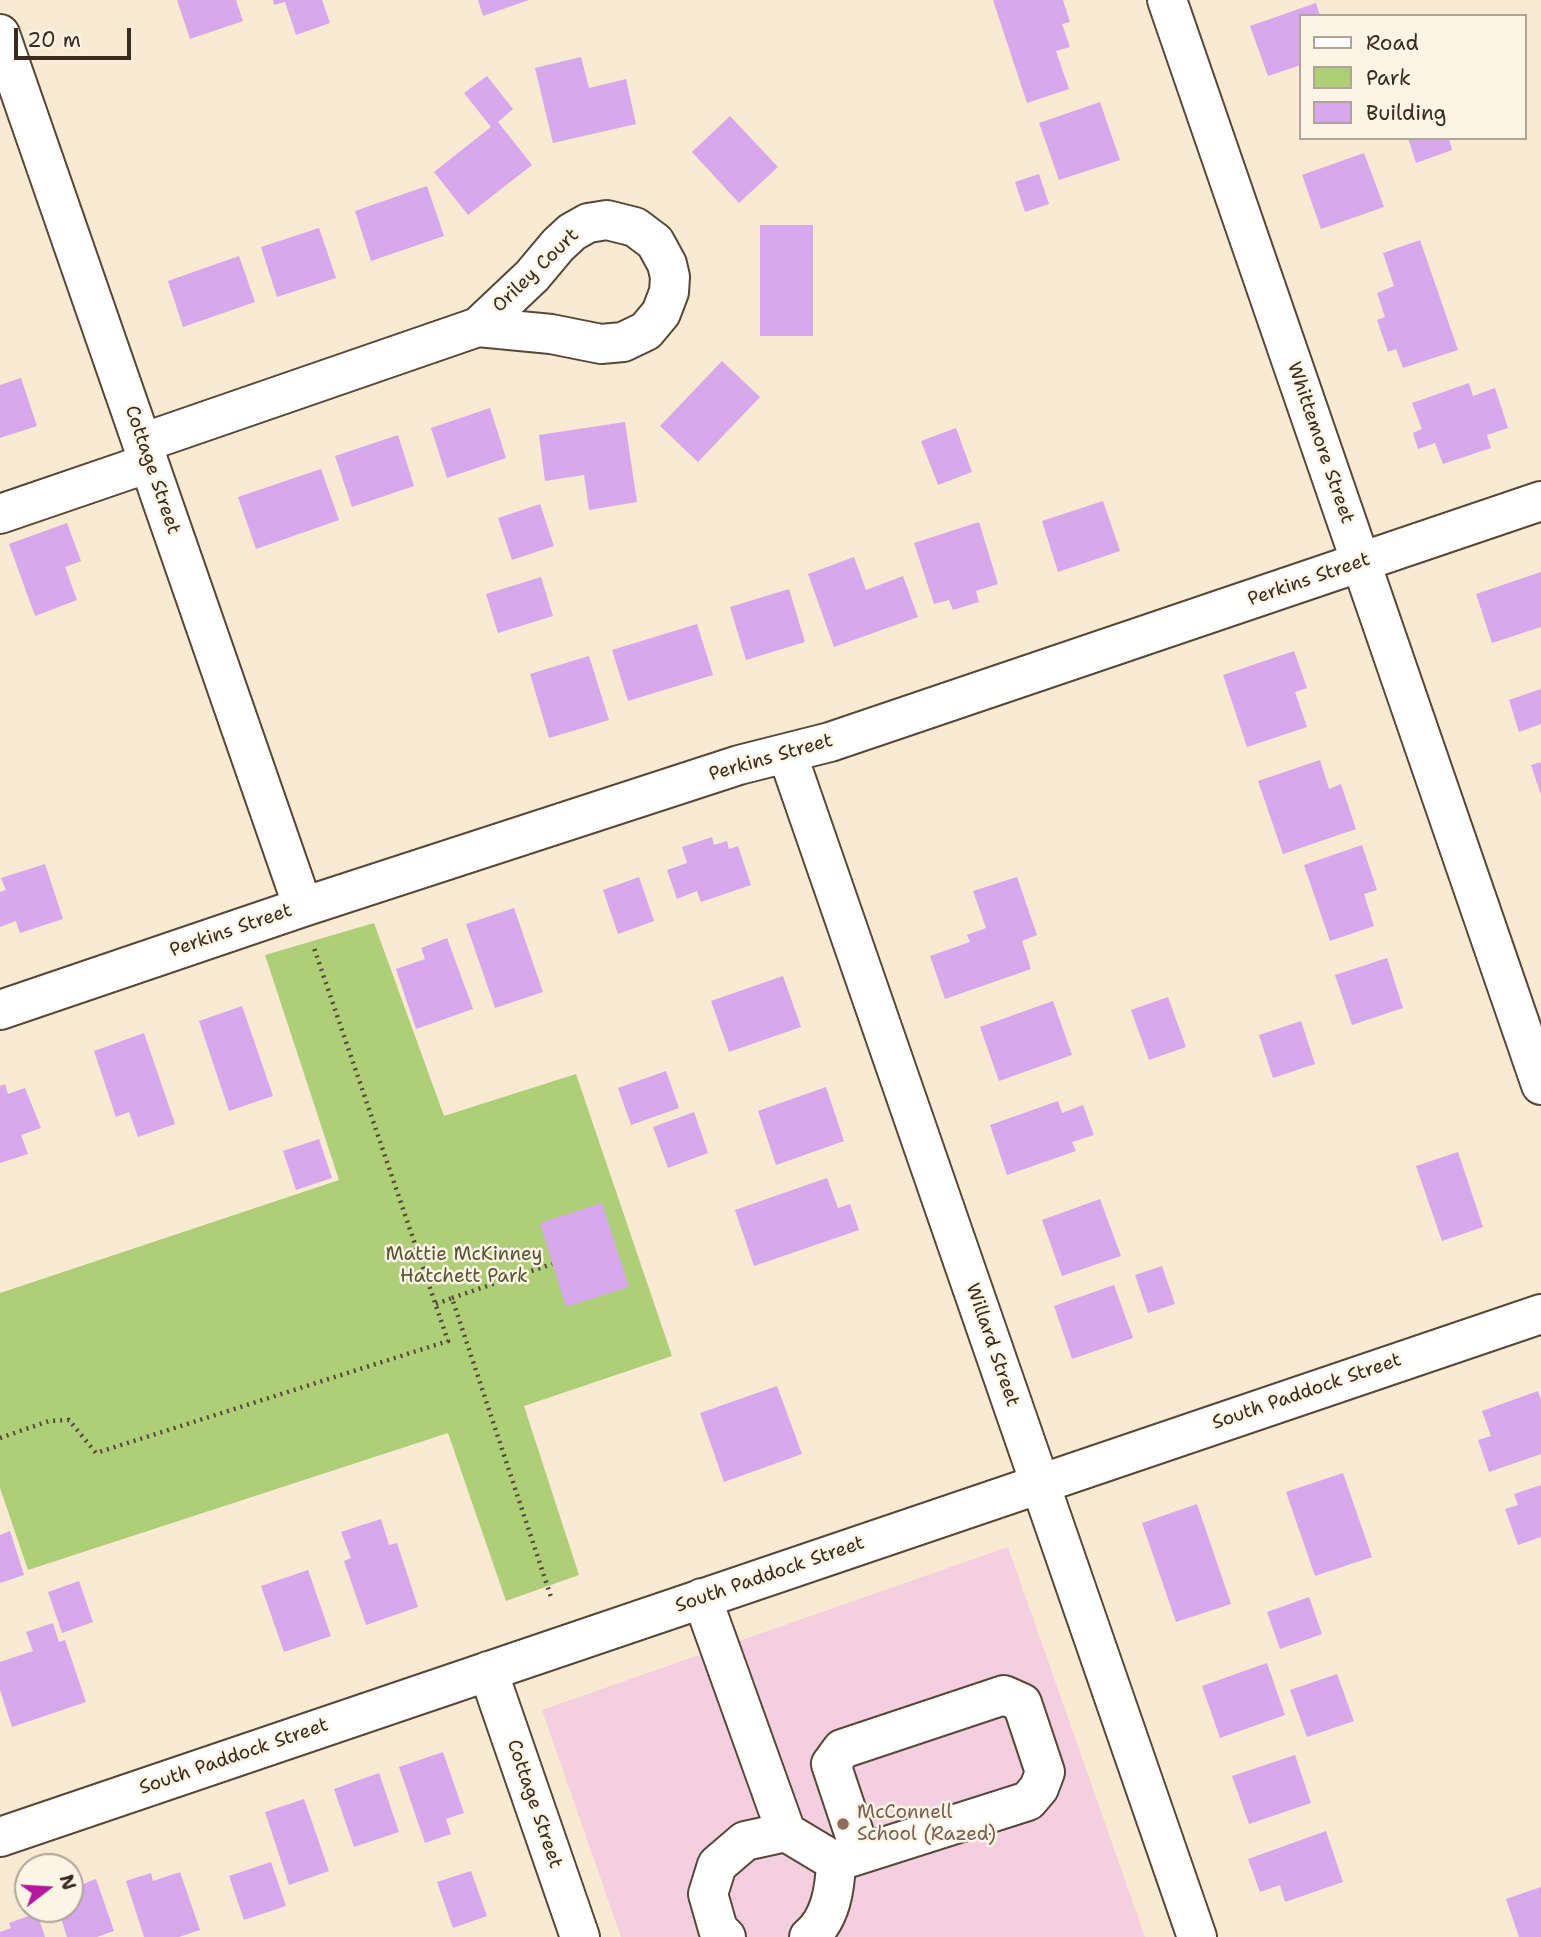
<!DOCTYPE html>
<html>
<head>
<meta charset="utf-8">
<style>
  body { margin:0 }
  #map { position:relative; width:1541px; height:1937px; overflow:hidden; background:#f8ead3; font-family:"Shantell Sans",sans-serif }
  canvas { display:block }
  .legend { position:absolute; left:1299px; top:14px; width:228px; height:126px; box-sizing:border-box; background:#fcf5e5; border:2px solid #afa495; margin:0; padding:9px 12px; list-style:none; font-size:21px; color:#3b2a1e }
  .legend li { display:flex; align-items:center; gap:14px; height:35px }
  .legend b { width:35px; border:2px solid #afa495 }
  .north { position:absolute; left:14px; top:1853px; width:70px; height:70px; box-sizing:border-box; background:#fcf5e5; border:2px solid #afa495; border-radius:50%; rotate:73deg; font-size:19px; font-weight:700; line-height:28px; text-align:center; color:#3b2a1e }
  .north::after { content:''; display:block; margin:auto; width:24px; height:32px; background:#b5179e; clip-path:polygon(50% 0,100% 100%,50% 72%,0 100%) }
  .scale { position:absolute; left:14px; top:28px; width:117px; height:32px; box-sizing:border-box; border:4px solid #3b2a1e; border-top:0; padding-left:9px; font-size:21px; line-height:24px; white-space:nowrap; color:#3b2a1e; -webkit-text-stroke:5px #fcf5e5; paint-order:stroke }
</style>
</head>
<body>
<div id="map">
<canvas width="1541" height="1937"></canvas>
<ul class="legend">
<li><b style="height:9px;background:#fff"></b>Road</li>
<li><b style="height:19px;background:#aecf78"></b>Park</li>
<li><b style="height:19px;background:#d7a8ec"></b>Building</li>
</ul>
<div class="north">N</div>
<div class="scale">20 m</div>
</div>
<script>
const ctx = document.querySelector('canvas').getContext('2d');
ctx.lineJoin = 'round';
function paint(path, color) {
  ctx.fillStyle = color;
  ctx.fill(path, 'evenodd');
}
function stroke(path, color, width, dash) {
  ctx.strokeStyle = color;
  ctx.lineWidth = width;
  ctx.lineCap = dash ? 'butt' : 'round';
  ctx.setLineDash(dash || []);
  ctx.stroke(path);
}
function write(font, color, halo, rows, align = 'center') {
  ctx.font = font + ' "Shantell Sans",sans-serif';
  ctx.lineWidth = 5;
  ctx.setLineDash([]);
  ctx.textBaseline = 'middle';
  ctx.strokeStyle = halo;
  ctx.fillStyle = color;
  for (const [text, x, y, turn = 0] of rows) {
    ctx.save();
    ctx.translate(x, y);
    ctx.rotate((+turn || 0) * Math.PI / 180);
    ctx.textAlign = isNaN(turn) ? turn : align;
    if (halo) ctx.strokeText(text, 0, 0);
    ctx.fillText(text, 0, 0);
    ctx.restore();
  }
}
paint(new Path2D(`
  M1008 1547 1145 1937H621L542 1710Z`), '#f3cfdf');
paint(new Path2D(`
  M374 923 444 1116 576 1074 672 1356 524 1406 579 1575 506 1601 448 1433 28 1570 0 1488V1293L339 1180 265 955Z`), '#aecf78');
paint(new Path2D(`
  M177 0H236L243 21 190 39Z
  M273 0H322L330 23 296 35 285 2 274 5Z
  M478 0H529L483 16Z
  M993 0H1063L1070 22 1062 24 1070 47 1056 51 1069 89 1027 103Z
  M1316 3 1320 16H1301V65L1268 76 1250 26Z
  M581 57 589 88 626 79 636 124 553 143 535 68Z
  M487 76 513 109 498 122 532 165 468 215 434 172 491 127 464 93Z
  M1100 102 1120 160 1059 180 1039 123Z
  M730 116 778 167 739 203 692 152Z
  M1408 138H1449L1452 150 1416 163Z
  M1364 153 1384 207 1321 229 1302 175Z
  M1039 174 1049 204 1025 212 1015 182Z
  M427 186 444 236 371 261 355 211Z
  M760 225H813V336H760Z
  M319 228 336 278 277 297 261 247Z
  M1420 240 1458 350 1403 368 1396 349 1388 352 1377 320 1385 317 1377 293 1394 286 1383 253Z
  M239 256 255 302 183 327 168 281Z
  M722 361 760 397 698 462 660 426Z
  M21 378 37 426 0 438V385Z
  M1469 383 1473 396 1495 388 1508 428 1487 435 1491 448 1443 464 1435 443 1418 449 1413 433 1422 429 1412 403Z
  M490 408 506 458 447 478 431 428Z
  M625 422 637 502 589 510 584 475 545 481 539 435Z
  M956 428 972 472 938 485 921 441Z
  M398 435 414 486 352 507 335 456Z
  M321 469 339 520 256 549 238 497Z
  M1103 501 1120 551 1058 572 1042 521Z
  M540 504 554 546 512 560 498 518Z
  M979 522 998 584 976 591 979 602 953 610 949 600 934 604 914 543Z
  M67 523 81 561 65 567 77 600 35 616 9 544Z
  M854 557 866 590 903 576 918 617 834 647 808 574Z
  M1541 572V627L1492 643 1476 594Z
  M541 577 553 616 498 633 486 594Z
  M789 589 805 642 746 660 730 607Z
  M697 624 713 675 628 701 612 650Z
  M1294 651 1307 688 1295 692 1307 727 1247 747 1223 675Z
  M589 656 609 720 549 738 530 674Z
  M1541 689V724L1519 732 1509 700Z
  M1320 760 1329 789 1341 784 1356 829 1283 854 1258 781Z
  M1541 762V795L1531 765Z
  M712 837 714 845 727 841 729 849 738 846 751 885 701 902 697 891 677 899 667 870 687 863 682 847Z
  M1362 845 1377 890 1364 894 1374 926 1330 941 1304 865Z
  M45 864 63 919 20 933 16 921 0 927V892L6 890 1 878Z
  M639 877 654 921 618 934 603 890Z
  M1017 877 1037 935 1022 941 1031 969 945 999 930 956 970 942 967 935 986 928 973 891Z
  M514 908 543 992 495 1008 466 924Z
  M447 938 473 1009 416 1029 396 969 425 959 421 948Z
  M1387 958 1403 1008 1352 1025 1335 975Z
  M783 976 801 1027 729 1052 711 1001Z
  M1168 997 1186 1047 1149 1060 1131 1010Z
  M1053 1001 1072 1055 999 1081 980 1027Z
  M242 1006 273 1096 229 1111 199 1021Z
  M1301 1021 1315 1064 1273 1078 1259 1035Z
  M144 1033 175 1124 138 1137 129 1112 116 1117 94 1051Z
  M666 1071 679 1108 631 1125 618 1088Z
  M5 1084 8 1094 25 1088 41 1128 21 1135 28 1154 0 1163V1086Z
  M826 1087 844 1141 776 1165 758 1111Z
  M1058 1101 1062 1113 1083 1105 1094 1135 1072 1142 1076 1151 1007 1175 990 1125Z
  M694 1112 708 1153 668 1168 653 1127Z
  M319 1139 332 1178 296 1190 283 1151Z
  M1458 1152 1483 1227 1442 1241 1416 1166Z
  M827 1178 838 1208 850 1204 859 1230 754 1266 735 1210Z
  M1100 1199 1121 1256 1062 1276 1042 1220Z
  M602 1203 629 1287 566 1307 540 1223Z
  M1162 1266 1175 1304 1148 1313 1135 1275Z
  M1114 1285 1133 1338 1072 1359 1054 1306Z
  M777 1386 802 1454 724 1482 700 1413Z
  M1538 1391 1541 1400V1454L1489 1472 1478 1440 1491 1436 1482 1411Z
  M1343 1473 1372 1557 1315 1576 1286 1492Z
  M1541 1485V1537L1518 1545 1505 1509 1518 1505 1514 1494Z
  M1197 1504 1231 1604 1176 1622 1142 1523Z
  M381 1519 389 1545 397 1543 418 1607 366 1625 344 1561 351 1558 341 1532Z
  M10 1531 24 1575 0 1583V1535Z
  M308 1570 331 1636 284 1652 261 1586Z
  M79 1581 93 1622 62 1633 48 1592Z
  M1309 1597 1322 1634 1280 1649 1267 1612Z
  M53 1623 59 1642 65 1640 86 1702 12 1727 0 1690V1662L33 1651 26 1632Z
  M1267 1663 1285 1715 1220 1738 1202 1686Z
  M1337 1674 1354 1721 1307 1737 1290 1690Z
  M443 1752 464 1813 446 1819 451 1834 425 1843 399 1767Z
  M1295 1755 1311 1803 1249 1824 1232 1776Z
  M379 1773 399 1832 354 1847 334 1789Z
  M304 1799 329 1871 289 1885 265 1812Z
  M1326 1831 1343 1882 1285 1902 1280 1885 1260 1892 1248 1859Z
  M271 1862 286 1906 244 1920 229 1876Z
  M471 1871 487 1916 453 1928 437 1882Z
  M180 1872 200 1930 179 1937H144L126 1881 151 1873 153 1881Z
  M96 1879 114 1931 97 1937H67L58 1909H70V1889Z
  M1541 1887V1937H1519L1506 1899Z
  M37 1913 45 1937H0V1932L11 1928 9 1923Z`), '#d7a8ec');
const minor = new Path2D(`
  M1167 0 1541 1085
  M0 34 303 907
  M142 443 478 327 551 334 601 344 623 342 646 331 661 313 669 292 670 277 667 264 655 242 635 227 607 220 588 223 572 232 558 245 532 276 478 327
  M0 514 149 463
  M787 753 1197 1937
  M0 1010 303 907 739 765 830 742 1541 501
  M702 1598 786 1832 836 1862 1028 1801 1039 1788 1045 1772 1022 1703 1004 1695 842 1749 831 1764 861 1854
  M488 1671 580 1937
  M0 1837 1541 1314
  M726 1937 718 1929 708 1894 717 1865 745 1841 786 1832
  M809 1937C831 1919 835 1888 836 1862`);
stroke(minor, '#574739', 42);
stroke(new Path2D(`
  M452 1298 552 1264
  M436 1304 452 1298 552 1600
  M0 1438 49 1421 69 1420 96 1453 448 1341 313 945`), '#574739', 4.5, [2, 5]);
stroke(minor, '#fff', 38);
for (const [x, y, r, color] of [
  [843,1824,7,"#8d6e63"]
]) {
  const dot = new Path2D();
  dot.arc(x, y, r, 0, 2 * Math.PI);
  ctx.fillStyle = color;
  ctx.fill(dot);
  stroke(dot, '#fcf5e5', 2.5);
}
write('19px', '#3b2a1e', '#fcf5e5', [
  ["Oriley Court",536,271,-44],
  ["Whittemore Street",1320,443,71],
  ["Cottage Street",152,470,71],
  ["Perkins Street",1309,580,-19],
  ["Perkins Street",771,758,-16],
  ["Perkins Street",231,931,-19],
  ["Willard Street",992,1345,71],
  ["South Paddock Street",1307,1392,-19],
  ["South Paddock Street",770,1575,-19],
  ["South Paddock Street",234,1757,-19],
  ["Cottage Street",534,1804,71]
]);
write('19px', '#585334', '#fcf5e5', [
  ["Mattie McKinney",464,1255],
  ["Hatchett Park",464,1277]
]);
write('19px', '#785e54', '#fcf5e5', [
  ["McConnell",857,1813],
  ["School (Razed)",857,1835]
], 'left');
</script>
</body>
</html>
